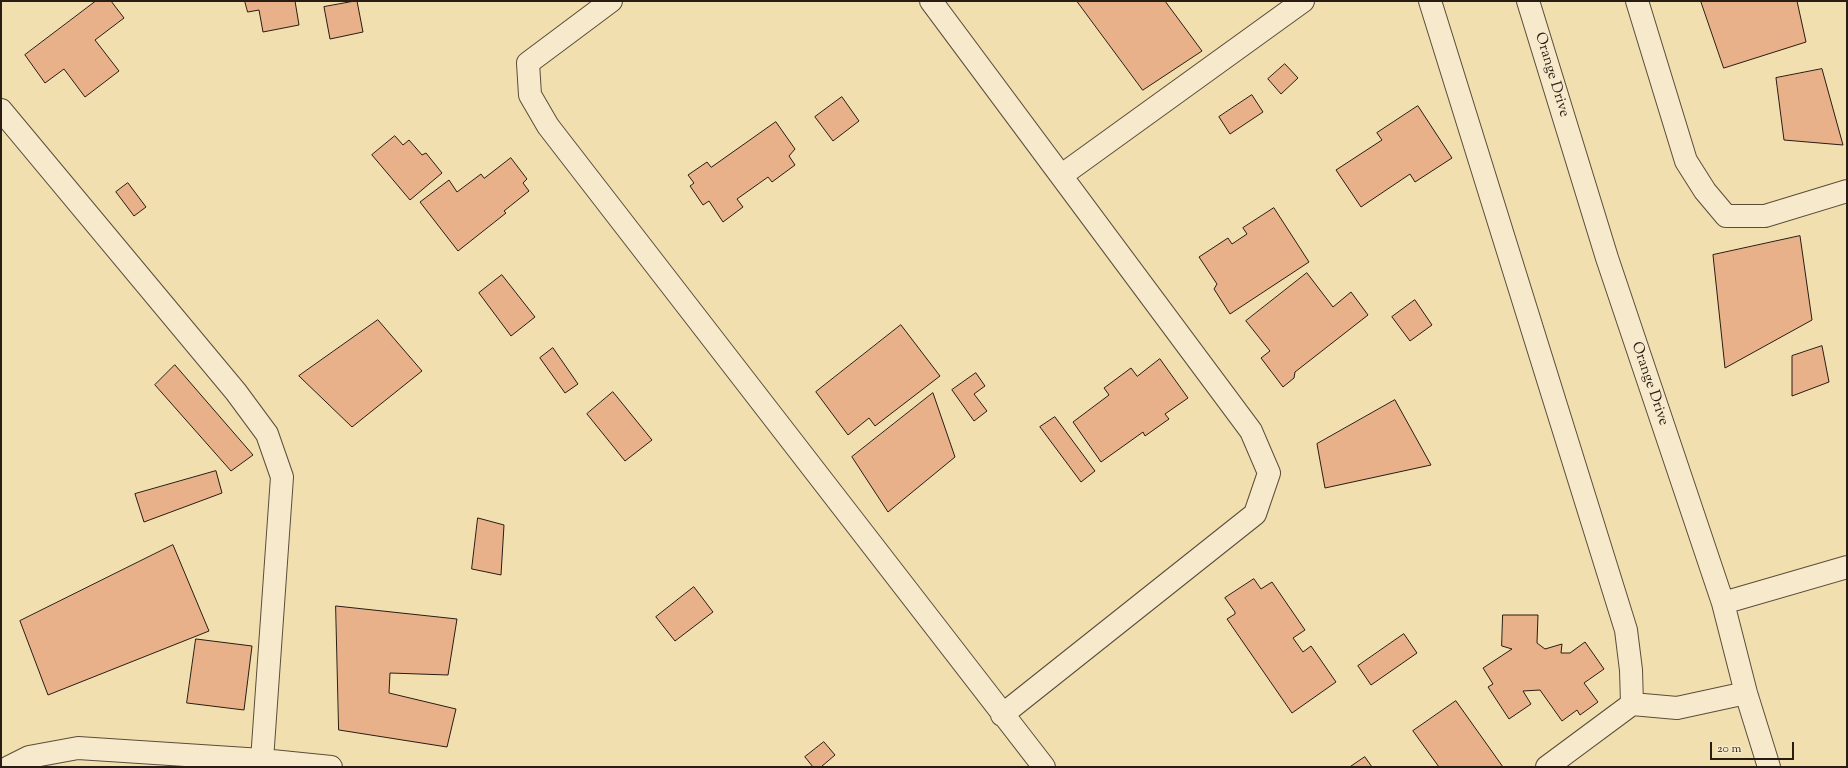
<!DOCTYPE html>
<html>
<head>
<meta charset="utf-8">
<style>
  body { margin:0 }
  #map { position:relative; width:1848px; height:768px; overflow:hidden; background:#f2dfb0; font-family:"Sorts Mill Goudy",serif }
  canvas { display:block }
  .frame { position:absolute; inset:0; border:2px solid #281c13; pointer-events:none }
  .scale { position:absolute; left:1710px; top:742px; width:84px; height:18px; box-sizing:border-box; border:2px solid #281c13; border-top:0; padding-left:5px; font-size:12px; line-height:14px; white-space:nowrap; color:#281c13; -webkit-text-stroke:3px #f7eacc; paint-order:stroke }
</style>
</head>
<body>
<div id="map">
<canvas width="1848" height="768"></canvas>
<div class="frame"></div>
<div class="scale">20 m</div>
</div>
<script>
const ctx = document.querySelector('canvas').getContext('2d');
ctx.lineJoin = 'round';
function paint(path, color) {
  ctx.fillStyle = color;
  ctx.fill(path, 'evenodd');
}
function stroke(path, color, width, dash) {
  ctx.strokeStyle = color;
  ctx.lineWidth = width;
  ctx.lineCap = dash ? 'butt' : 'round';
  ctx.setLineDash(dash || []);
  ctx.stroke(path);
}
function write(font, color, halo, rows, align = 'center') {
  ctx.font = font + ' "Sorts Mill Goudy",serif';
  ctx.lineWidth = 3;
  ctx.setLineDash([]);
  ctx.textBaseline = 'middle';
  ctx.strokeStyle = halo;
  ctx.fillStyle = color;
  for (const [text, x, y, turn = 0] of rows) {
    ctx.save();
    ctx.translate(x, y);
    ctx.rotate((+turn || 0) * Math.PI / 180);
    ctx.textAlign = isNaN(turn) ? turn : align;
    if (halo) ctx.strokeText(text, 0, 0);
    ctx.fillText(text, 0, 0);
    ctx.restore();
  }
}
const building = new Path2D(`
  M96 1H111L124 18 95 40 119 71 85 97 64 69 45 83 25 55Z
  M245 1H295L299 25 263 32 259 10 248 12Z
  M357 1 363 32 330 39 324 7Z
  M1077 1H1165L1202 51 1143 90Z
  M1701 1H1797L1806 42 1724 68Z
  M1285 64 1298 78 1281 94 1268 79Z
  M1822 69 1843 145 1784 140 1776 78Z
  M1252 95 1263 112 1230 134 1219 117Z
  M842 97 859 121 833 141 815 117Z
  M1418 106 1452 158 1415 182 1410 174 1361 207 1336 170 1382 140 1377 133Z
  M776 122 795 149 789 156 795 165 772 182 768 177 737 199 743 207 723 222 709 201 703 205 690 186 694 183 688 175 707 162 711 167Z
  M395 136 403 145 409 140 422 155 426 153 442 173 410 200 372 155Z
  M511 158 527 179 523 183 529 191 504 211 506 213 458 251 420 202 449 180 457 192 481 174 484 178Z
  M128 183 146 207 134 216 116 192Z
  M1274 208 1309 262 1230 314 1214 289 1217 284 1199 257 1228 238 1232 244 1247 234 1243 228Z
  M1800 236 1812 320 1725 368 1713 255Z
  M1307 273 1333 307 1351 292 1368 315 1295 372 1294 378 1283 387 1261 358 1270 351 1246 321Z
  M502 275 535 317 511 336 479 293Z
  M1415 300 1432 325 1410 341 1392 317Z
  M378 320 422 371 352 427 299 376Z
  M901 325 940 376 875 426 869 418 848 435 816 392Z
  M1822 346 1829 382 1792 396V356Z
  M553 348 578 384 565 393 540 358Z
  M1160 359 1188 398 1165 414 1169 419 1145 436 1143 432 1101 462 1073 422 1109 395 1104 388 1131 368 1137 376Z
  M175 365 253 455 231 471 155 385Z
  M976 373 985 386 974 394 987 411 974 421 952 390Z
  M613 392 652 440 625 461 587 414Z
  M933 393 955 457 888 512 852 457Z
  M1395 400 1431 465 1325 488 1317 444Z
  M1055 417 1095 471 1081 482 1040 427Z
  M216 471 222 493 144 522 135 494Z
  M478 518 504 525 501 575 472 569Z
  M173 545 209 631 48 695 20 621Z
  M1254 579 1261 589 1272 582 1305 630 1293 638 1303 652 1311 646 1336 682 1292 713 1227 619 1235 614V612L1225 598Z
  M694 587 713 612 675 641 656 617Z
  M336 606 457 619 448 675 390 673 389 693 456 709 447 747 339 730Z
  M1503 615H1538L1537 643 1545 649 1562 644 1561 653H1570L1585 642 1604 669 1584 683 1598 702 1580 715 1577 710 1562 721 1540 690 1523 691 1531 704 1509 719 1488 687 1493 684 1483 668 1512 649 1502 646Z
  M1404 634 1417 653 1371 685 1358 666Z
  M196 639 252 646 244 710 187 703Z
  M1456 701 1503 767H1439L1413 731Z
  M824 742 835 755 821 767H813L805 757Z
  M1365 757 1372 767H1350Z`);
paint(building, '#e8b18a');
stroke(building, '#281c13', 1);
const minor = new Path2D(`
  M611 1 528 63 530 95 548 126 1044 767
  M931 1 1251 431 1269 473 1255 514 1002 715
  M1430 1 1626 630 1631 670 1632 704 1547 767
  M1528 1 1607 258 1723 603 1746 693 1769 767
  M1637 1 1686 161 1705 191 1726 216H1765L1847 191
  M1 110 236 392 267 434 282 477 262 760
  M1062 175 1303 1
  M1723 603 1847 567
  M1632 704 1677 708 1746 693
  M9 767 29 757 78 748 262 760 331 767`);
stroke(minor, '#5a4d3a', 24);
stroke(minor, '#f7eacc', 22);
write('15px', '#281c13', '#f7eacc', [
  ["Orange Drive",1551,75,73],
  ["Orange Drive",1649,384,71]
]);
</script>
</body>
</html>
